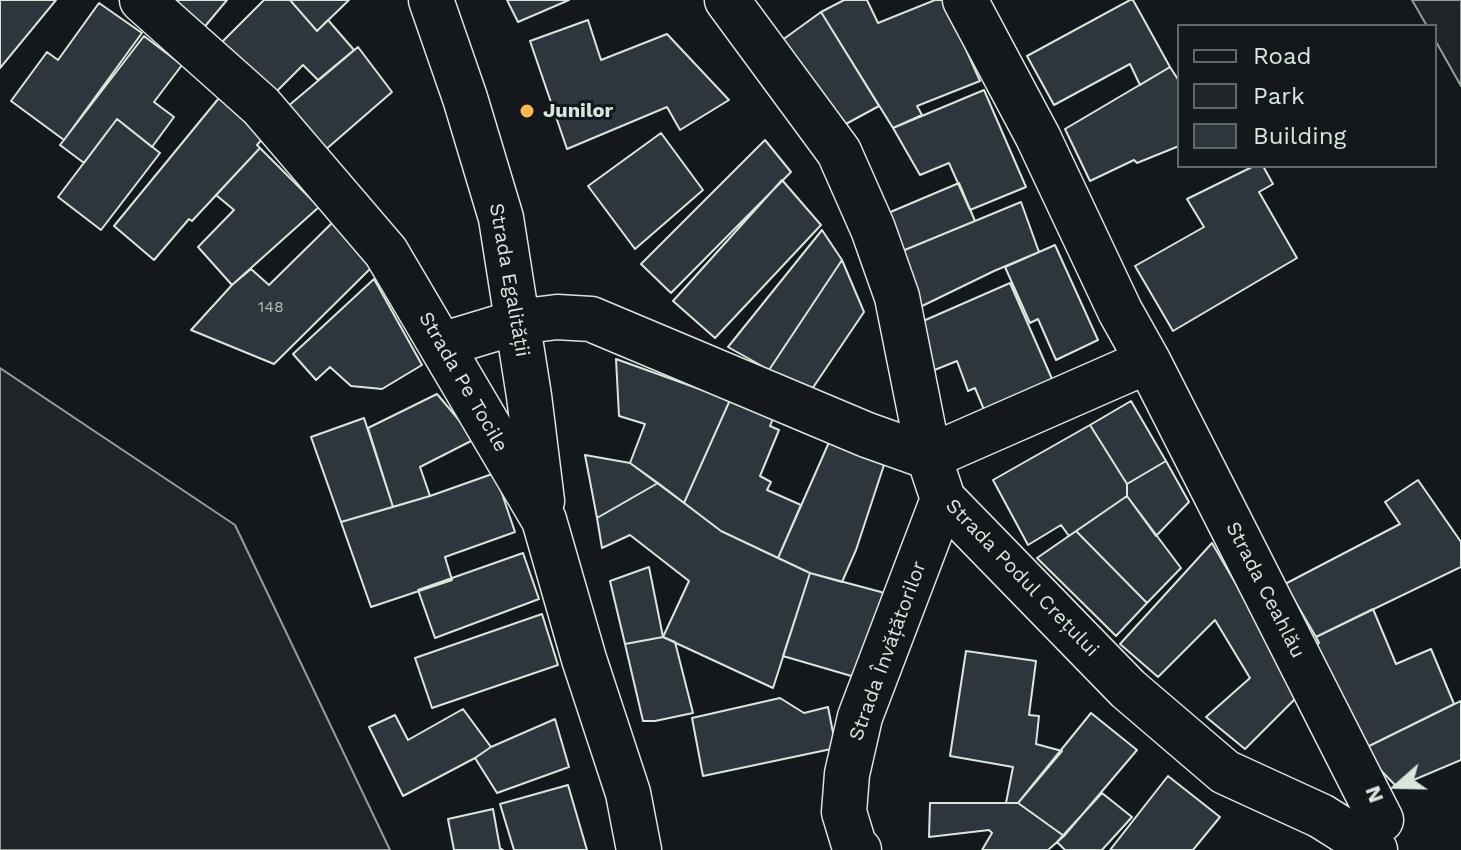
<!DOCTYPE html>
<html>
<head>
<meta charset="utf-8">
<style>
  body { margin:0 }
  #map { position:relative; width:1461px; height:850px; overflow:hidden; background:#14181c; font-family:"Work Sans",sans-serif }
  canvas { display:block }
  .legend { position:absolute; left:1177px; top:24px; width:260px; height:144px; box-sizing:border-box; background:#14181c; border:2px solid #626a69; margin:0; padding:10px 14px; list-style:none; font-size:24px; color:#d8e6dc }
  .legend li { display:flex; align-items:center; gap:16px; height:40px }
  .legend b { width:40px; border:2px solid #626a69 }
  .north { position:absolute; left:1357px; top:746px; width:80px; height:80px; -webkit-text-stroke:6px #14181c; paint-order:stroke; rotate:250deg; font-size:22px; font-weight:700; line-height:32px; text-align:center; color:#d8e6dc }
  .north::after { content:''; display:block; margin:auto; width:28px; height:36px; background:#d8e6dc; clip-path:polygon(50% 0,100% 100%,50% 72%,0 100%) }
</style>
</head>
<body>
<div id="map">
<canvas width="1461" height="850"></canvas>
<ul class="legend">
<li><b style="height:10px;background:#14181c"></b>Road</li>
<li><b style="height:22px;background:#202428"></b>Park</li>
<li><b style="height:22px;background:#2c363c"></b>Building</li>
</ul>
<div class="north">N</div>
</div>
<script>
const ctx = document.querySelector('canvas').getContext('2d');
ctx.lineJoin = 'round';
function paint(path, color) {
  ctx.fillStyle = color;
  ctx.fill(path, 'evenodd');
}
function stroke(path, color, width, dash) {
  ctx.strokeStyle = color;
  ctx.lineWidth = width;
  ctx.lineCap = dash ? 'butt' : 'round';
  ctx.setLineDash(dash || []);
  ctx.stroke(path);
}
function write(font, color, halo, rows, align = 'center') {
  ctx.font = font + ' "Work Sans",sans-serif';
  ctx.lineWidth = 6;
  ctx.setLineDash([]);
  ctx.textBaseline = 'middle';
  ctx.strokeStyle = halo;
  ctx.fillStyle = color;
  for (const [text, x, y, turn = 0] of rows) {
    ctx.save();
    ctx.translate(x, y);
    ctx.rotate((+turn || 0) * Math.PI / 180);
    ctx.textAlign = isNaN(turn) ? turn : align;
    if (halo) ctx.strokeText(text, 0, 0);
    ctx.fillText(text, 0, 0);
    ctx.restore();
  }
}
const green = new Path2D(`
  M1412 0H1461V86L1435 40V26H1427Z
  M0 368 235 525 390 850H0Z`);
paint(green, '#202428');
stroke(green, '#939e99', 2);
const building = new Path2D(`
  M0 0H56L0 68Z
  M160 0H227L201 31Z
  M264 0H290L317 31 328 20 354 50 318 80 303 65 269 99 218 46Z
  M290 0H349L317 31Z
  M507 0H569L518 22Z
  M844 0H867L878 23 935 0H944L980 81 917 106 922 115 893 128 821 12Z
  M1130 0H1133L1170 67 1140 85 1130 64 1054 105 1027 56Z
  M99 3 142 33 64 140 11 101 47 52 58 60Z
  M821 12 879 106 833 131 774 46Z
  M588 20 601 60 667 34 729 100 680 130 667 107 567 149 530 41Z
  M144 36 182 65 154 102 174 117 152 147 117 119 84 163 60 145Z
  M358 47 392 92 324 151 287 107Z
  M1170 67 1179 81V146L1137 163 1134 160 1090 181 1065 129Z
  M984 90 1026 187 970 210 949 163 920 175 893 128Z
  M219 98 263 138 257 145 260 148 192 221 189 219 154 260 114 226Z
  M117 119 160 153 101 230 58 197Z
  M661 133 703 190 635 249 588 186Z
  M765 140 791 172 671 293 641 264Z
  M260 148 319 207 232 285 198 247 234 210 216 195Z
  M1254 166H1263L1273 184 1259 192 1297 258 1173 331 1135 266 1204 227 1187 199Z
  M782 180 821 225 715 338 673 301Z
  M959 183 975 221 895 254 881 216Z
  M1021 202 1039 252 994 271 918 308 895 254Z
  M333 222 374 265 274 364 191 330 232 285 251 269 269 285Z
  M822 230 842 260 769 370 728 347Z
  M1055 245 1098 340 1056 360 1038 319 1030 323 1005 267Z
  M842 260 864 312 810 392 769 370Z
  M374 279 422 365 382 389 351 386 330 367 316 380 293 354Z
  M1010 283 1056 388 987 417 975 388 968 391 957 361 932 371 914 325Z
  M616 359 730 400 684 503 630 463 645 424 619 416Z
  M437 394 475 439 420 467 430 496 393 507 368 428Z
  M730 400 774 416 770 426 779 430 760 476 771 482 767 490 801 505 778 558 721 531 684 503Z
  M1131 401 1166 461 1127 484 1090 425Z
  M364 418 393 507 341 522 311 437Z
  M1090 425 1127 484V496L1069 536 1061 525 1028 545 993 480Z
  M830 440 884 465 856 550 842 582 810 573 778 558Z
  M585 455 630 463 658 483 597 518Z
  M1166 461 1189 502 1156 536 1127 496V484Z
  M495 473 515 532 445 557 452 580 371 607 341 522 430 496Z
  M1418 480 1461 542V567L1316 637 1285 584 1400 524 1385 502Z
  M658 483 721 531 810 573 773 688 663 637 689 581 630 535 602 548 597 518Z
  M1127 496 1181 568 1147 603 1076 531Z
  M1076 531 1147 603 1116 636 1037 558Z
  M1212 543 1300 694 1245 749 1206 717 1250 678 1215 620 1158 677 1120 644Z
  M523 553 539 599 435 638 418 590Z
  M649 567 663 637 625 644 610 581Z
  M810 573 881 592 887 595 865 680 783 656Z
  M1373 609 1396 664 1431 649 1454 704 1361 750 1313 646 1319 643 1316 637Z
  M542 614 558 665 432 708 415 658Z
  M663 637 675 642 693 713 655 721H643L625 644Z
  M966 651 1036 661 1029 715 1039 716 1036 744 1062 751 1018 803H1006L1013 767 950 756Z
  M780 698 804 713 828 707 836 748 703 776 692 718Z
  M1461 701V760L1397 787 1361 750Z
  M463 709 491 747 475 758 403 796 369 727 395 715 408 740Z
  M1091 713 1137 750 1064 836 1018 803Z
  M555 719 569 767 497 793 475 758 491 747Z
  M1168 776 1220 817 1193 850H1110Z
  M568 785 587 850H514L500 804Z
  M1102 793 1132 817 1102 850H1065L1057 842Z
  M930 803H1018L1064 836 1048 850H982L992 833 989 830 929 837Z
  M493 809 500 848 503 850H454L448 819Z`);
paint(building, '#2c363c');
stroke(building, '#d8e6dc', 2);
const minor = new Path2D(`
  M142 0 261 106 386 252 544 520 584 659 628 793 639 850
  M431 0 465 98 501 218 529 396 542 501
  M727 0 839 152 873 229 897 297 929 457 1148 361
  M965 0 1038 137 1120 311 1148 361 1381 820
  M441 345 517 322 557 317 591 319 867 435 929 457 943 499 1128 689 1225 772 1321 816 1375 850
  M859 850 854 845 844 812 847 774 860 717 943 499`);
stroke(minor, '#d8e6dc', 47);
stroke(minor, '#14181c', 44);
for (const [x, y, r, color] of [
  [527,111,8,"#ffb74d"]
]) {
  const dot = new Path2D();
  dot.arc(x, y, r, 0, 2 * Math.PI);
  ctx.fillStyle = color;
  ctx.fill(dot);
  stroke(dot, '#14181c', 3);
}
write('16px', '#adbab4', null, [
  ["148",271,307]
]);
write('bold 20px', '#d8e6dc', '#14181c', [
  ["Junilor",543,111]
], 'left');
write('20px', '#d8e6dc', '#14181c', [
  ["Strada Egalității",509,280,80],
  ["Strada Pe Tocile",463,382,60],
  ["Strada Podul Crețului",1022,578,46],
  ["Strada Ceahlău",1265,590,63],
  ["Strada Învățătorilor",888,651,-70]
]);
</script>
</body>
</html>
